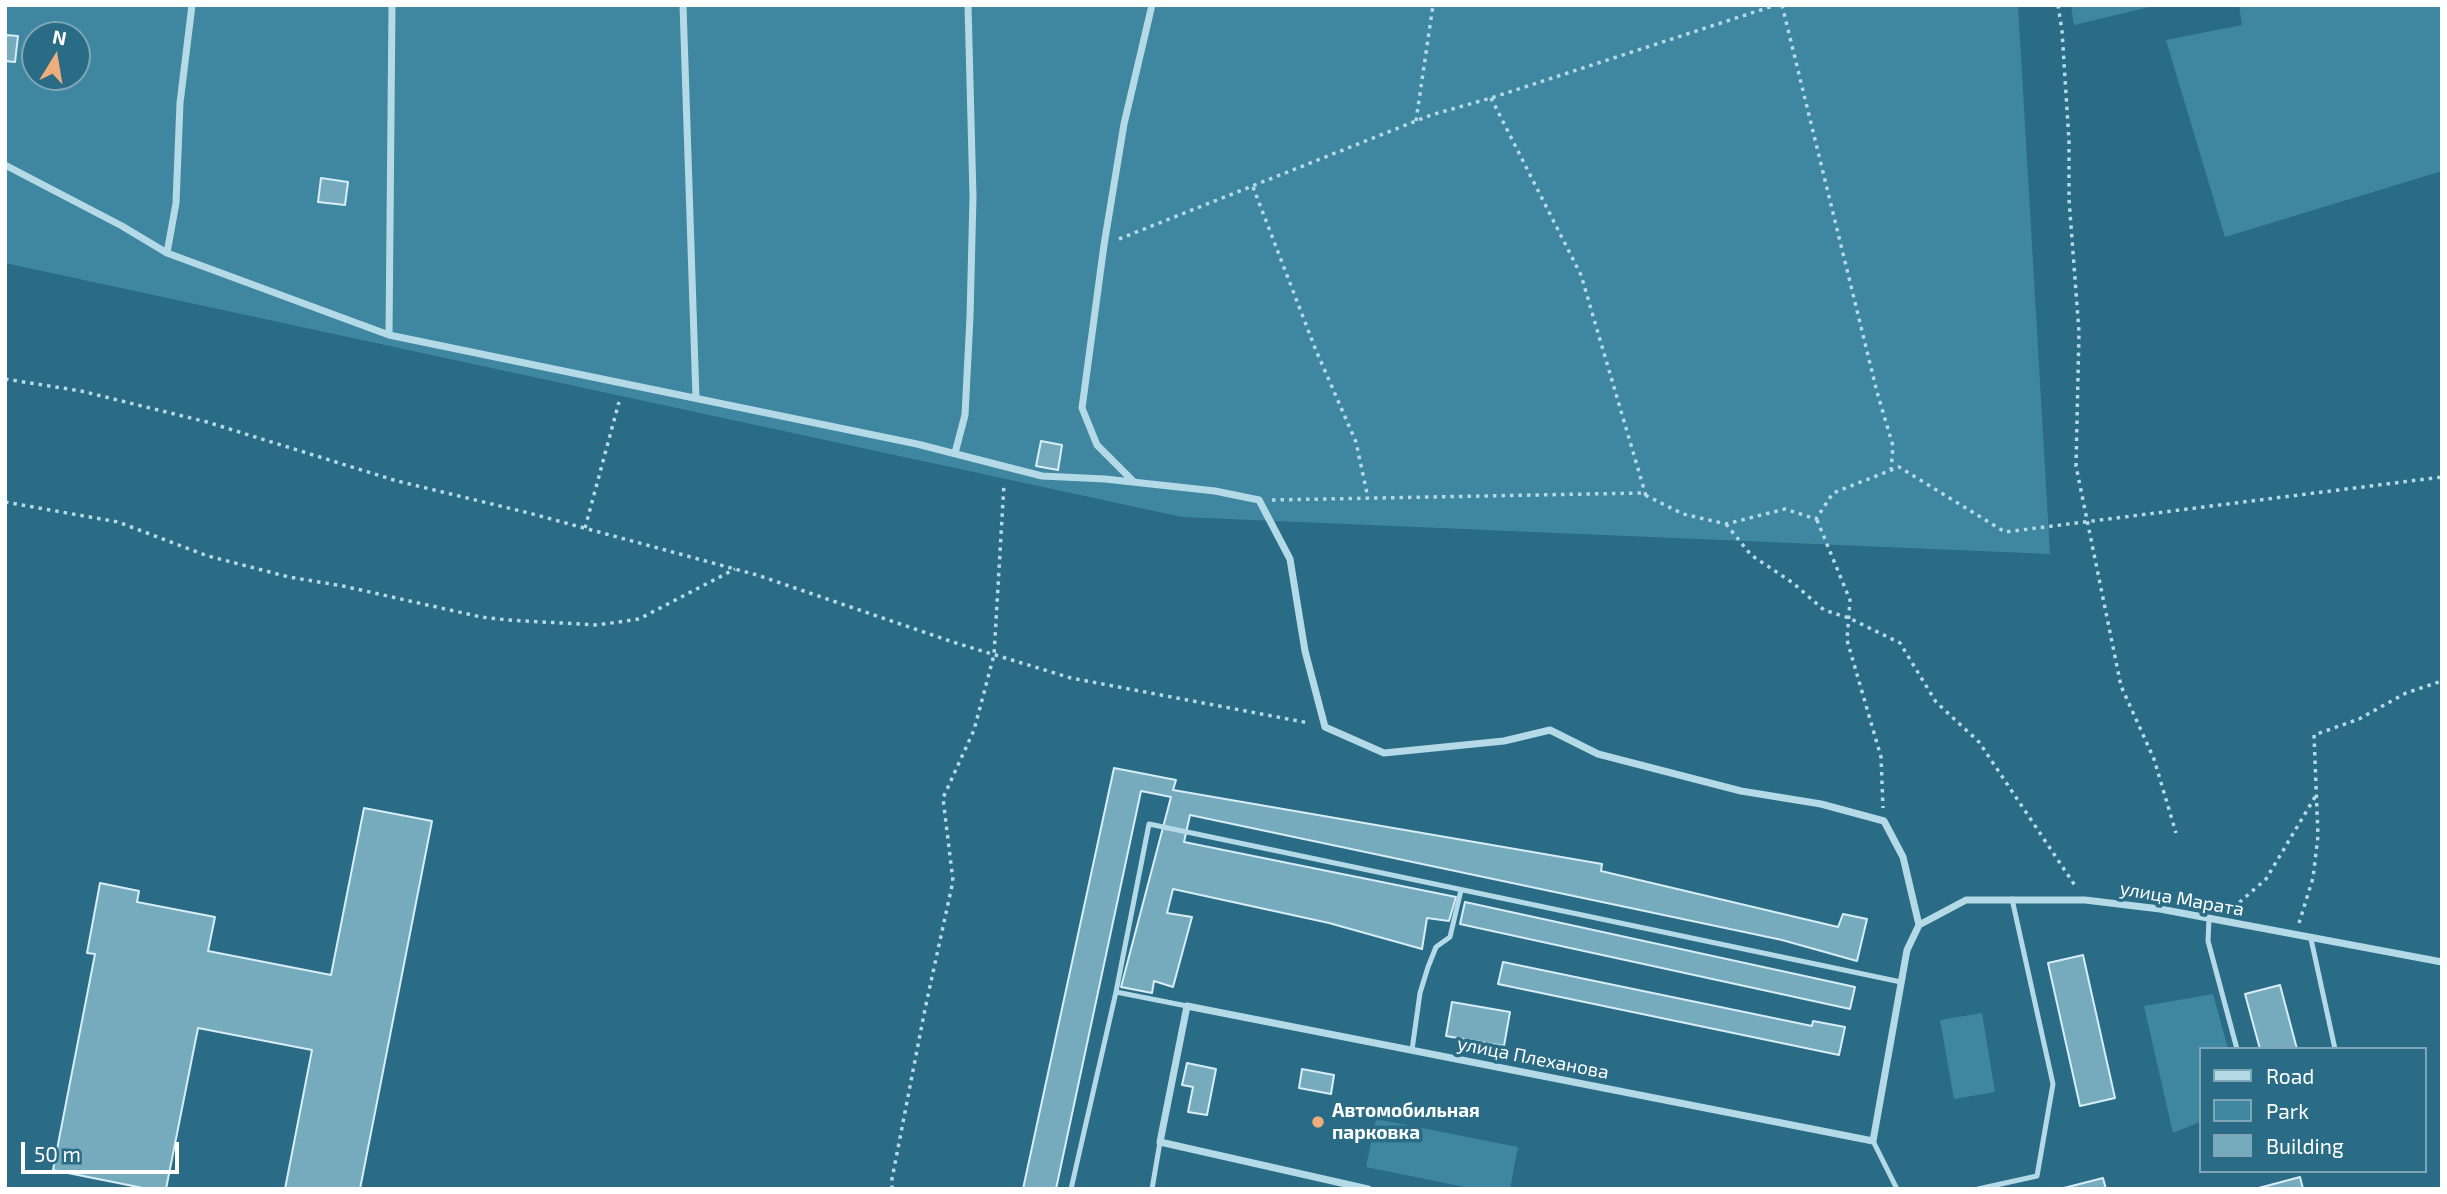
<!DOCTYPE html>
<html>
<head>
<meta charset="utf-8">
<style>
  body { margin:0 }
  #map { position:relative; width:2447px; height:1194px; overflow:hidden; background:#2a6b85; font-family:"Exo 2",sans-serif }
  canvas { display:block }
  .frame { position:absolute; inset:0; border:7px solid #fff; pointer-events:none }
  .legend { position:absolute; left:2199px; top:1047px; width:228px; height:126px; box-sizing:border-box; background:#2a6b85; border:2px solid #7fa6b6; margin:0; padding:9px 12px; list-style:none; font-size:21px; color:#fff }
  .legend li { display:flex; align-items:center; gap:14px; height:35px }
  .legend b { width:35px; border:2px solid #7fa6b6 }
  .north { position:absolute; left:21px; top:21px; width:70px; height:70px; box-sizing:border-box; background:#2a6b85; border:2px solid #7fa6b6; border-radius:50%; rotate:11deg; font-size:19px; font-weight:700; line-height:28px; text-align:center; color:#fff }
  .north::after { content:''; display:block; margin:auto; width:24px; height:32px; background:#edad7d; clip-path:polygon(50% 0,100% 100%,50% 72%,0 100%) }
  .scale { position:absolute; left:21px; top:1142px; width:158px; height:32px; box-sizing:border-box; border:4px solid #fff; border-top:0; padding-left:9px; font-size:21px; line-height:24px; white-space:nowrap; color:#fff; -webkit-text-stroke:5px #2a6b85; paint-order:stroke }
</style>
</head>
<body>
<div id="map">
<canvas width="2447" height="1194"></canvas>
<div class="frame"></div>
<ul class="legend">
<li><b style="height:9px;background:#b5dae7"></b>Road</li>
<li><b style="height:19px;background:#3f87a1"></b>Park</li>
<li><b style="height:19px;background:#76aabd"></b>Building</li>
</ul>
<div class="north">N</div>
<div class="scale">50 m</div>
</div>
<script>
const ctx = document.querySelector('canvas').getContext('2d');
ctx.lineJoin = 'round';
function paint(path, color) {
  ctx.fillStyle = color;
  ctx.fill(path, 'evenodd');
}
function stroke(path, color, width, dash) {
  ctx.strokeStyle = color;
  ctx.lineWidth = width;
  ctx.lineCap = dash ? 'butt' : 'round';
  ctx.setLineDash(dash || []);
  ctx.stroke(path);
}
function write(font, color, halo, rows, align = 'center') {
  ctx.font = font + ' "Exo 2",sans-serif';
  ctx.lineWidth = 7;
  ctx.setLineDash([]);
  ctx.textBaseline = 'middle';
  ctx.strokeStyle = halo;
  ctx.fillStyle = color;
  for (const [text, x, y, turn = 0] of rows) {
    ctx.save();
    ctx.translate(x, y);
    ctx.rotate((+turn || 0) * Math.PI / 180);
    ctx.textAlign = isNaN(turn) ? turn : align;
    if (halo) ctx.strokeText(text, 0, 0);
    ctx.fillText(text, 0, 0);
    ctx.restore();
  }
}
paint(new Path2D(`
  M5 5H2018L2050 554 1182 517 5 263ZM35 35H77V77H35Z
  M2071 5H2158L2074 25Z
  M2239 5H2442V171L2225 237 2166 40 2242 25Z
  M2213 994 2228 1049H2200V1122L2173 1133 2144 1006Z
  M1982 1013 1995 1092 1954 1099 1940 1020Z
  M1376 1119 1518 1147 1510 1189H1475L1366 1167Z`), '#3f87a1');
const building = new Path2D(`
  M5 35 18 36 15 62 5 61Z
  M321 178 348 182 345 205 318 202Z
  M1041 441 1062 445 1058 470 1036 466Z
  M1114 768 1176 780 1173 790 1602 864 1601 871 1838 927 1843 914 1867 919 1857 961 1782 940 1190 815 1184 842 1456 897 1449 921 1427 918 1422 949 1329 923 1173 889 1167 913 1192 917 1173 987 1154 981 1152 993 1121 987 1171 797 1141 791 1056 1189H1023Z
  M364 808 432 821 360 1189H285L312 1050 198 1028 166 1189H148L53 1170 95 954 87 953 100 883 139 891 137 902 215 917 208 951 331 975Z
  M1465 902 1855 987 1850 1009 1460 924Z
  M2083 955 2115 1098 2080 1106 2048 963Z
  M1503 962 1812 1026 1813 1021 1845 1027 1839 1055 1498 984Z
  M2280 985 2297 1049H2260L2245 994Z
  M1452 1002 1510 1012 1504 1046 1446 1036Z
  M1187 1063 1216 1069 1207 1115 1188 1112 1193 1087 1182 1085Z
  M1302 1069 1334 1075 1331 1094 1299 1088Z
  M2300 1177 2303 1189H2255Z
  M2103 1178 2106 1189H2060Z`);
paint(building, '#76aabd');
stroke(building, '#d8eef6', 2);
stroke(new Path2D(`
  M1782 5 1877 392 1893 446 1891 470
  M2058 5 2062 31 2069 141V199L2079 332 2076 466 2121 686 2154 759 2176 833
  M1491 98 1581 275 1646 496
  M1416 121 1433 5
  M1253 187 1315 348 1356 442 1368 498
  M1119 239 1431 115 1491 98 1776 5
  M5 379 81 391 207 422 397 481 529 513 757 575 956 643 1071 678 1309 723
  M1272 500 1641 493 1683 514 1726 524 1785 509 1816 519 1833 493 1899 467 2005 532 2442 477
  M5 502 118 522 208 556 289 577 343 586 481 617 508 620 597 625 639 619 735 569
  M1817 520 1850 600 1847 640 1881 757 1883 808
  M1726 524 1751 555 1793 583 1824 610 1849 618 1900 643 1936 702 1979 742 2076 887
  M585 528 619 402
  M2233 908 2266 879 2315 797
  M2299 923 2313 878 2318 836 2314 735 2359 719 2406 693 2442 681
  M892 1189V1179L925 1009 953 881 943 798 974 730 994 655 1004 484`), '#b5dae7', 3.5, [3.5, 5]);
stroke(new Path2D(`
  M2209 919 2208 941 2237 1049
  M2311 939 2335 1049
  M1116 992 1187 1006
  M1412 1050 1420 993 1428 967 1436 947 1450 937 1461 890
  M1873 1141 1897 1189
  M1071 1189 1116 992 1149 824 1901 982
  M1152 1189 1160 1142
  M1978 1189 2037 1176 2053 1084 2012 899`), '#b5dae7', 5);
stroke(new Path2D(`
  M683 5 696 398
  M5 165 122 226 167 253 389 335 917 444 1042 476 1105 479 1215 491 1259 500 1290 559 1305 651 1325 727 1384 753 1504 741 1550 730 1598 754 1741 791 1821 804 1884 821 1903 857 1919 925
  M167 253 176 203 180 103 192 5
  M389 335 392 5
  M955 453 965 415 970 317 973 197 968 5
  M1133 481 1097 445 1082 408 1104 245 1124 124 1152 5
  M1919 925 1966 900H2085L2160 909 2442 962
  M1368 1189 1160 1142 1187 1006 1873 1141 1907 950 1919 925`), '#b5dae7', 7);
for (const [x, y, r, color] of [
  [1318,1122,7,"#edad7d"]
]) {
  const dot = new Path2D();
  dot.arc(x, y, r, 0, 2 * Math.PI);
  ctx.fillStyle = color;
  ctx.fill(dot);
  stroke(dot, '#2a6b85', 2.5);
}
write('19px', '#fff', '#2a6b85', [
  ["улица Марата",2182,899,10],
  ["улица Плеханова",1533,1058,11]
]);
write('bold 19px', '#fff', '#2a6b85', [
  ["Автомобильная",1332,1111],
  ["парковка",1332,1133]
], 'left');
</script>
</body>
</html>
